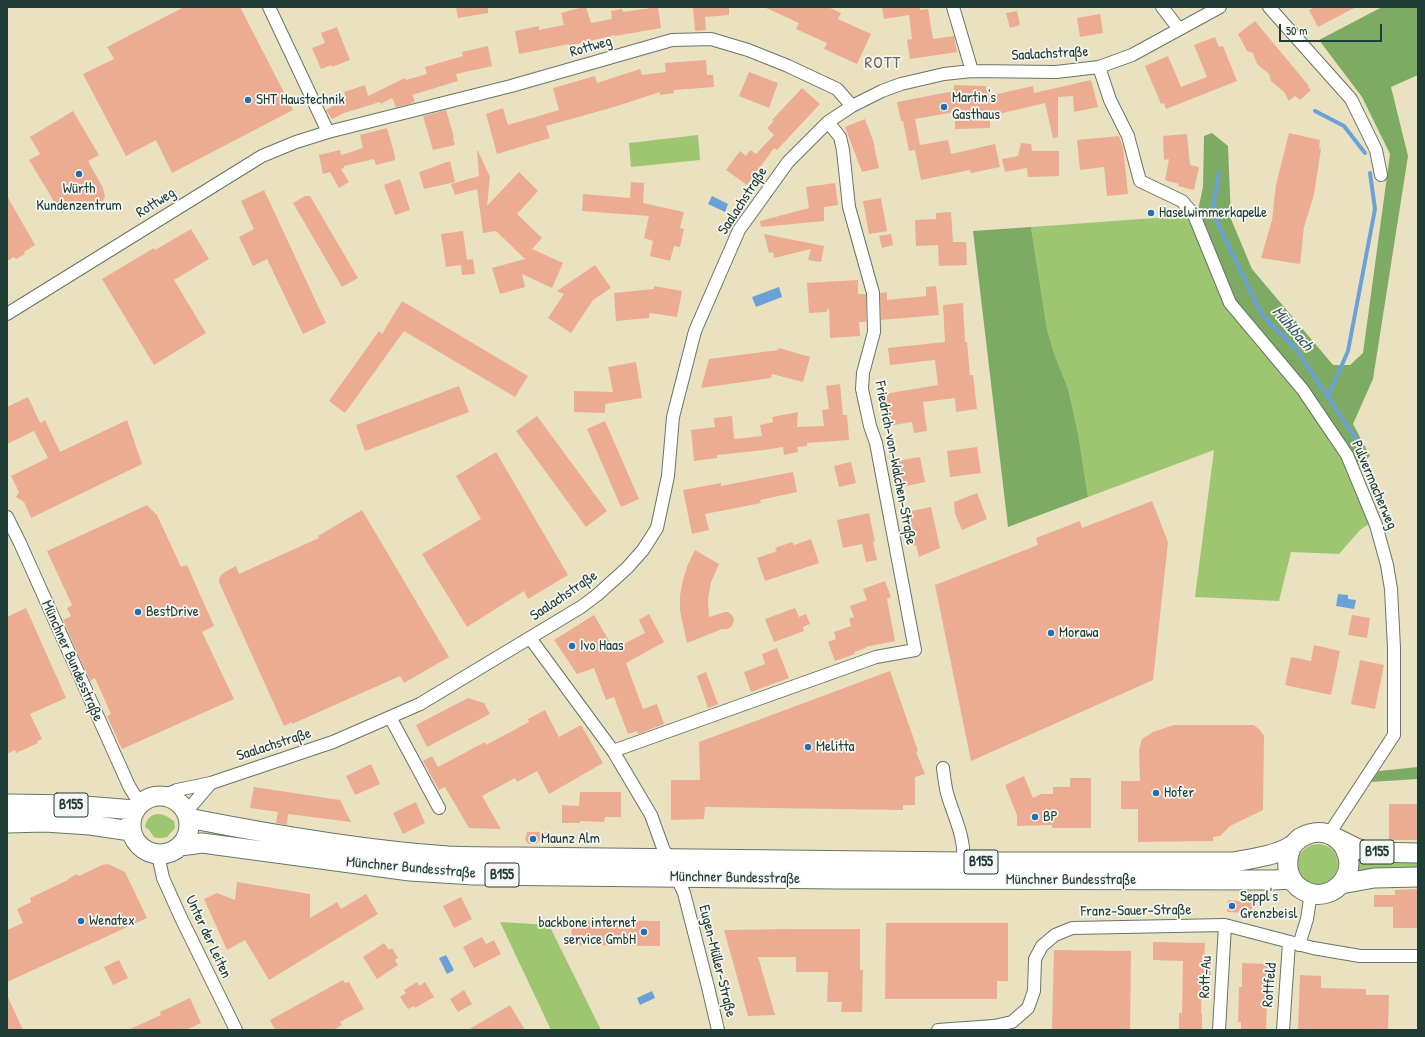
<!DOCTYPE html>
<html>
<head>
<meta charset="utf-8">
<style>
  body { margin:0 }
  #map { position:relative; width:1425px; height:1037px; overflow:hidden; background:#eae1c0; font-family:"Patrick Hand",sans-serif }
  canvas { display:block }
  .frame { position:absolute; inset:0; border:8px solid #1f3d34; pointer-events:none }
  .scale { position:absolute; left:1279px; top:24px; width:103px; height:18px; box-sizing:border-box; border:2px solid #1f3d34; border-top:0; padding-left:5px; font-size:12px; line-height:14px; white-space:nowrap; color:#1f3d34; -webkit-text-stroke:3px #f6f6f2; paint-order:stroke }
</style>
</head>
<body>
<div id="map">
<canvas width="1425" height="1037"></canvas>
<div class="frame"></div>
<div class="scale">50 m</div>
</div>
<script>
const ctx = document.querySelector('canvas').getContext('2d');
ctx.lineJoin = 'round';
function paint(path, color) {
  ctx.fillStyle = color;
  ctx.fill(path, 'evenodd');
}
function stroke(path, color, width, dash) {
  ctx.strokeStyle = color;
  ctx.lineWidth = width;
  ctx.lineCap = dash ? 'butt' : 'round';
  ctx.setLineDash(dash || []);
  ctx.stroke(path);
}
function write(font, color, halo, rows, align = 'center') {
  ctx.font = font + ' "Patrick Hand",sans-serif';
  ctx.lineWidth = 3.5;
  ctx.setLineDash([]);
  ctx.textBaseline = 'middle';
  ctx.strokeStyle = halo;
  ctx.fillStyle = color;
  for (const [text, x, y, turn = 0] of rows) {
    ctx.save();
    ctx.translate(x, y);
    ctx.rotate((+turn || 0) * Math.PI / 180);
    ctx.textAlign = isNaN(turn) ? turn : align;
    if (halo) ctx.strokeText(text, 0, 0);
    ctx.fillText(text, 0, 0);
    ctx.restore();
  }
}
paint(new Path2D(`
  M698 135 700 160 631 167 629 143Z
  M1197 215 1319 409 1378 518 1360 530 1339 554 1291 552 1279 601 1195 597 1214 450 1088 497 1078 433 1068 388 1055 356 1047 329 1031 227Z
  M157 814C164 814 169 817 173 821L174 820 175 828 167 837C148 841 156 833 145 827 146 820 150 815 157 814Z
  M1298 864a20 20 0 1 1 40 0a20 20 0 1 1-40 0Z
  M1359 858 1418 860V870L1359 872Z
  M500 922 549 925 601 1030H551Z`), '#9ec671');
paint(new Path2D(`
  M1382 7H1418V75L1391 87 1408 156 1373 379 1353 424 1370 456 1356 467 1231 296 1197 215 1203 187 1204 136 1212 133 1228 146 1231 219 1252 269 1333 365H1350L1363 353 1390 154 1362 97 1319 40Z
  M1031 227 1047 329 1055 356 1068 388 1078 433 1088 497 1008 527 973 231Z
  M1418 767V779L1370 782 1379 771Z`), '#7eab63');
paint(new Path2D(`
  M712 196 728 204 725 212 708 204Z
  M779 287 782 297 756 307 752 297Z
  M1338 594 1348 595V599L1356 600 1354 609 1336 606Z
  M446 955 454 970 447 974 439 958Z
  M652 991 655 998 640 1005 637 998Z`), '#6aa1d8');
stroke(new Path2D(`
  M1315 111 1344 126 1365 153
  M1219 173 1212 212 1262 315 1296 349 1362 448
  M1328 397 1348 351 1375 209 1370 173`), '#6aa1d8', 4);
paint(new Path2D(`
  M184 7H240L293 110 172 173 156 140 126 156 83 74 114 59 107 47Z
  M456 7H488V13L458 18Z
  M584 7H586L591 23 612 19 611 11 622 9 623 12 658 7 661 28 615 36V35L569 46V44L519 54 515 31 539 26V30L564 25 561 13Z
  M693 7H729V15L705 17 706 30 695 31Z
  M764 7H828L841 13 838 19 871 34 857 64 824 49 827 43 796 29 799 23Z
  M882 7H920V10L928 9 933 39 954 36 957 52 910 59 907 40 912 39 909 15 884 19Z
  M1315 7H1356L1318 27 1309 10Z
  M1017 11 1020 25 1010 28 1006 13Z
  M1100 14 1103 33 1080 37 1077 18Z
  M1255 21 1309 86 1308 87 1311 90 1300 100 1295 96 1289 101 1284 92 1271 81 1269 74 1257 64 1253 53 1247 51 1238 34Z
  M337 27 350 60 332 67 331 65 321 69 312 48 325 43 321 33Z
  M1215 37 1219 47 1223 46 1237 81 1166 109 1164 103 1161 104 1145 66 1168 56 1181 87 1207 77 1194 45Z
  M488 46 492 66 456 74 458 81 412 95 415 101 410 104 396 107 392 98 381 104 380 102 344 113 332 119 326 110 346 99 344 92 365 85 368 96 405 78 406 80 427 74 425 67 463 56 462 52Z
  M706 60 707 75H713L714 87 674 90V93L660 95V92L614 107 546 126 550 138 497 154 486 114 503 108 508 125 559 110 553 88 595 76 597 83 640 69 642 75 666 72 665 63Z
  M749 72 778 83 769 108 739 96Z
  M1091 80 1098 107 1074 112 1073 96 1058 97V137L1053 138 1045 103 990 116V128L955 129V112L915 119 920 145 948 140 951 154 995 144 1000 167 971 173 970 170 921 180 915 150 909 151 903 121H901L897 102 954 91V85L986 86V90L989 91V96L1033 86 1034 93Z
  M802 88 820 104 777 150 774 148 747 185 726 170 740 151 746 156 750 150 756 154 774 135 767 128 774 121 772 120Z
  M446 110 454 137 453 138 455 145 433 150 423 116Z
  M73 111 99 155 88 161 103 188 105 197 103 201 99 204 90 206 81 201 61 213 29 160 40 154 30 137Z
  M865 119 875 146H874L879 168 862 172 845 127Z
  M387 128 395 156V160L376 165 374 159 344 166V168L341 169 349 182 339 188 330 172 323 174 319 155 340 150 341 155 363 148 360 135Z
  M1289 133 1320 140 1319 148 1321 149 1314 195 1304 227 1300 264 1261 258 1272 220 1276 185Z
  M1187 134 1190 165 1199 167 1194 190 1178 186 1179 184 1165 180 1169 159 1164 160 1163 136Z
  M1119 136 1123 148 1128 194 1107 196 1104 167 1080 170 1077 140Z
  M1021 143 1031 144 1032 151H1059V176L1028 177 1027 168 1005 172 1002 159 1018 156Z
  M477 151H478L490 177 487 206 519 172 538 191 517 214 542 238 532 249 563 263 552 288 522 274 525 287 500 294 492 268 525 259 496 231 483 233 477 189 455 195 451 184 479 176Z
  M450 161 455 182 424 189 419 172Z
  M400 179 410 210 395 215 384 185Z
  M631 182 644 183 643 203 684 212 680 228 684 229 680 247 674 246 670 261 650 256 653 241 644 238 649 216 582 211 583 194 630 198Z
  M835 183 838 205 824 207V221L761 227 760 221 809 208 806 187Z
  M264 190 326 323 303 334 267 259 253 266 239 237 254 229 241 201Z
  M7 196 35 245 24 252 25 254 16 259 14 257 7 261Z
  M305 196H310L358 278 342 287 293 203Z
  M881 198 887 231 869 234 863 201Z
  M951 212 953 242H966L967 265 939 266 938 245 916 246 915 220 936 219V213Z
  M191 229 209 259 174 280 206 333 154 365 102 279 154 248 155 250Z
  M463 231 467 260 473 259 475 274 462 275 461 265 446 267 441 234Z
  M764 234 824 246 821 262 808 260 811 249 774 258 773 252 769 253Z
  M891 234 893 245 882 248 879 236Z
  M595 265 611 288 593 300 571 333 548 318 564 294 557 291Z
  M858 280V294H866V322H859L860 336 830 338 829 308 826 312 809 313 807 283Z
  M654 286 682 291 677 317 650 313 649 318 616 321 614 293 654 289Z
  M936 286 939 315 881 320 880 293 887 292V300L926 296V287Z
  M402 301 528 376 515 397 404 331 345 413 329 401 379 331 382 334Z
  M963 303 965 342H967L970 375H973L977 409 956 412 955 398 923 402 927 431 914 433 912 422 888 426 884 394 938 385 935 360 890 365 888 348 945 342 943 305Z
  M779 348 810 357 803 382 772 374 771 378 701 388 709 359 778 350Z
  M636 362 642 398 605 404V413L574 412V391L613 392 608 367Z
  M840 384 843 415H847L849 440 807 443V446L797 447 798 452 784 455 783 447 764 450 717 455V458L694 461 691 430 715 427 714 418 732 416 734 439 762 436 760 425 773 422 772 417 798 412 797 427 824 426 822 410 829 409 826 386Z
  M459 386 469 412 365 451 356 425Z
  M28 397 40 423 45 420 60 452 127 420 142 464 31 518 24 502 16 497 19 492 11 476 48 458 34 431 7 444V407Z
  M537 416 607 511 586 527 516 431Z
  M605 421 639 499 621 507 587 429Z
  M977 447 981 473 950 477 947 451Z
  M496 452 568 575 528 599 524 591 467 627 422 554 481 519 456 476Z
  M920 457 925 482 902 487 897 461Z
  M851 462 856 483 839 487 834 466Z
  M793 472 797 492 760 500 761 503 705 514 709 530 692 534 683 490 721 483V486Z
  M977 493 987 519 962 530 955 514 954 502Z
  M1152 501 1168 542 1153 680 971 761 935 585 1038 545 1036 538 1080 521 1082 528Z
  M147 505 157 515 181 567 187 565 214 626 202 632 234 699 122 749 107 716 111 714 95 678 90 681 63 620 71 616 67 608 72 605 47 551Z
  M931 507 940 548 919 557 916 545 914 546 906 512Z
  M362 510 449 657 404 683 400 676 292 724V722L284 726 219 582 220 576 225 572 236 566 239 574 319 538 318 536Z
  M869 513 875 542H873L877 560 866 562 862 544 843 548 837 520Z
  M811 539 819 563 765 581 757 558 777 551 775 548 792 542 794 545Z
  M695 550 719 564 711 582 708 599 709 617 725 612H728L732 615 734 620 732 626 728 629H722L687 643 680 611V595L683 580 688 564Z
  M885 581 891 597 887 599 895 641 865 647 866 648 854 652 855 654 835 661 828 642 836 639 834 632 851 626 849 619 854 617 850 606 867 600 863 589Z
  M26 608 66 698 30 714 42 739 37 741 38 743 16 753 15 750 7 754V617Z
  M795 608 799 617 806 614 810 624 803 627 804 631 774 642 765 619Z
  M649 614 664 642 626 663 643 709 657 704 664 724 638 734 637 731 628 734 614 697 606 700 594 668 577 674 554 640 594 615 614 649 645 633 639 620Z
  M1352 615 1370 618 1367 638 1348 635Z
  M1314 645 1340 651 1331 695 1285 685 1291 657 1311 661Z
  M777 648 789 678 751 692 744 672 765 664 762 654Z
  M1360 660 1384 665 1375 709 1351 704Z
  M890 671 918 751 916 752 925 774 915 777V805H903V810L705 807 704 819 671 820V780H700L699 742Z
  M706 672 718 704 708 708 697 676Z
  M468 698 484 703 490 714 427 747 416 725Z
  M545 710 559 737 581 725 603 763 549 794 537 771 517 782 515 778 482 796 501 829 469 828 445 787 439 790 423 761 432 756 438 767 485 742 486 745 529 722 528 719Z
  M1174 725H1254L1260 730 1264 736 1263 810 1230 826 1220 836 1213 837V841L1138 842V809H1121V781H1140L1139 750 1142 739 1153 732Z
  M371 764 380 784 355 795 346 776Z
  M1024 776 1033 798 1041 794H1053V787H1070V778H1091V828H1052V825L1017 826V815L1005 785Z
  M254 787 340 800 351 822 288 814 287 825 276 823 278 812 250 808Z
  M580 792H621V817H605L604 822 580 821V823H562V805L579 806Z
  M416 802 425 823 403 834 393 813Z
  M1389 804H1418V840H1389Z
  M527 832H547L537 843 529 844 525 840Z
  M108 864 125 872 147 918 7 982V930L23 923 17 909 31 902 30 898 68 880V879L77 874 79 876 102 865Z
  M237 882 310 894V918L337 902 341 909 366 894 378 914 269 980 245 940 227 950 204 899 217 893 235 900Z
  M1418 889V928H1393V907H1374V895H1395V890Z
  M461 897 472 919 454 928 443 906Z
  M1228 900 1252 902V913L1227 912Z
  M572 920 660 921V946L571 945Z
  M886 923H1008V981H997V999H885Z
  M796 929H860V970H863L862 1012H841L842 1002H827L828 972H796V957H758L775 1015 748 1016 724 930Z
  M482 937 486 944 494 940 501 954 474 968 463 947Z
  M1153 942 1205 943 1204 961 1211 962 1210 983H1202L1201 1013H1202V1030H1179V1013H1182L1183 961 1153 960Z
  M384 943 389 950 392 948 398 958 395 960 398 965 377 979 363 957Z
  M1054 950 1131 951 1130 1030H1052Z
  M119 960 128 978 113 985 104 967Z
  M1242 963 1268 964 1266 1030H1241V1022H1238L1239 987H1242Z
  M1300 975 1321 976V988L1366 989V995H1389L1388 1030H1298Z
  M343 980 345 983 349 982 364 1009 340 1022 342 1025 333 1030H275L270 1020Z
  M417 982 419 986 425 982 434 997 415 1008 414 1006 408 1009 400 997 406 993 404 990Z
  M464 990 472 1004 458 1012 450 999Z
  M7 995 23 1030H7Z
  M190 998 201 1023 186 1030H128L161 1015 160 1012Z
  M510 1005 525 1030H468Z`), '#ecac92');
const minor = new Path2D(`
  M269 7 328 132
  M953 7 972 71
  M1162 7 1179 29
  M1269 7 1351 99 1376 150 1381 175
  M1099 67 1110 100 1128 136 1140 181 1182 201 1194 215 1230 303 1303 390 1347 455 1376 525 1387 565 1391 589 1394 648V735L1329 834
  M7 314 262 156 296 142 328 132 511 86 672 40 711 39 748 50 788 66 837 89 852 106
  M7 517 20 543 129 786 140 804
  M530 638 613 751 651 815 663 848 684 893 708 987 718 1030
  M390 717 439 808
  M613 751 876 657 915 650 876 443 870 426 862 389 863 373 874 332 873 293 849 207 843 150 840 137 828 122
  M943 768C944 776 945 785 947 793 953 815 966 838 963 862
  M163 796 177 790 211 783 333 742 420 704 581 607 597 595 627 568 643 550 657 528 668 476 673 417 695 331 739 230 788 162 828 122 852 106 882 91 901 84 944 74 972 71 1056 72 1099 67 1132 55 1220 7
  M186 812 211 783
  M158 855 163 878 181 918 236 1030
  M1299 945 1307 919 1311 893
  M938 1030 994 1026 1012 1022 1028 1008 1034 991 1035 959 1042 946 1055 935 1072 928 1225 925 1313 948 1360 956H1418
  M1219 1030 1225 925
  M1283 1030 1289 943`);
const primary = new Path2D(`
  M131 825a29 29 0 1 1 58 0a29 29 0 1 1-58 0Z
  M7 804 72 805 135 810
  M188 818C274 835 361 850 448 856 470 857 493 857 515 857L963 862H1233C1245 860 1257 858 1269 855 1276 853 1285 850 1291 846 1295 844 1297 840 1300 838 1312 831 1326 830 1337 839 1345 845 1348 854 1349 863 1349 869 1347 875 1344 880 1322 912 1273 886 1292 846
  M7 823 45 822 90 825 131 831
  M1338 839 1356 848 1369 852 1418 853
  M180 846 202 843 410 871 474 875 838 879 1273 880 1291 879
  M1341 884 1374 878 1418 877`);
stroke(minor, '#667665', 14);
stroke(primary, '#667665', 21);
stroke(minor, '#fff', 12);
stroke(primary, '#fff', 19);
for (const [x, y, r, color] of [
  [248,100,4,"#1f6fb2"],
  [944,107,4,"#1f6fb2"],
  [79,174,4,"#1f6fb2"],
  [1151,213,4,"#1f6fb2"],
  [138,612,4,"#1f6fb2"],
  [1051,633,4,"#1f6fb2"],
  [572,646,4,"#1f6fb2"],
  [808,747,4,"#1f6fb2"],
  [1156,793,4,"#1f6fb2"],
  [1035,817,4,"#1f6fb2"],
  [533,839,4,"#1f6fb2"],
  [1232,906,4,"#1f6fb2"],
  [81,921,4,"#1f6fb2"],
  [644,932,4,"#1f6fb2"]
]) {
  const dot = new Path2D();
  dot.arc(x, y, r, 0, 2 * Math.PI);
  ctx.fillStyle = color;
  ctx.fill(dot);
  stroke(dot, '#f6f6f2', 1.5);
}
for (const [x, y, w] of [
  [71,805,34],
  [1377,852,34],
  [981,862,34],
  [502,875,34]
]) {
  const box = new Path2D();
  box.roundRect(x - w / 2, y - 12, w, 24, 3);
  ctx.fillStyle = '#f6f6f2';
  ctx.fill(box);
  stroke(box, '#1f3d34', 1);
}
write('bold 14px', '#1f3d34', null, [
  ["B155",71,805],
  ["B155",1377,852],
  ["B155",981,862],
  ["B155",502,875]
]);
write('15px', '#1f3d34', '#f6f6f2', [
  ["Rottweg",591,47,-16],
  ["Saalachstraße",1050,54,-3],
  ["Saalachstraße",743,201,-57],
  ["Rottweg",156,203,-32],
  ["Friedrich-von-Walchen-Straße",895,463,79],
  ["Pulvermacherweg",1374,485,67],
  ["Saalachstraße",564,596,-34],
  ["Münchner Bundesstraße",72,661,66],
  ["Saalachstraße",274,745,-18],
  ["Münchner Bundesstraße",411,868,5],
  ["Münchner Bundesstraße",735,878,1],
  ["Münchner Bundesstraße",1071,880],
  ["Franz-Sauer-Straße",1136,911,-1],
  ["Unter der Leiten",208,937,65],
  ["Eugen-Müller-Straße",717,961,76],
  ["Rott-Au",1206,977,-87],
  ["Rottfeld",1270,985,-85]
]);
write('15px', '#1f3d34', '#f6f6f2', [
  ["Martin's",952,98],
  ["Gasthaus",952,115],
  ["SHT Haustechnik",256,100],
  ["Würth",79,189,"center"],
  ["Kundenzentrum",79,206,"center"],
  ["Haselwimmerkapelle",1159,213],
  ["BestDrive",146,612],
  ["Morawa",1059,633],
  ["Ivo Haas",580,646],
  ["Melitta",816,747],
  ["Hofer",1164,793],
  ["BP",1043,817],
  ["Maunz Alm",541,839],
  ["Seppl's",1240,897],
  ["Grenzbeisl",1240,914],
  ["Wenatex",89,921],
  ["backbone internet",636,923,"right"],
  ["service GmbH",636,940,"right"]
], 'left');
write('italic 16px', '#365b65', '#f6f6f2', [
  ["Mühlbach",1292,329,49]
]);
ctx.letterSpacing = '1px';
write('17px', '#676455', '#f6f6f2', [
  ["ROTT",883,63]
]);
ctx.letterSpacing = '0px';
</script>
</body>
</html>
